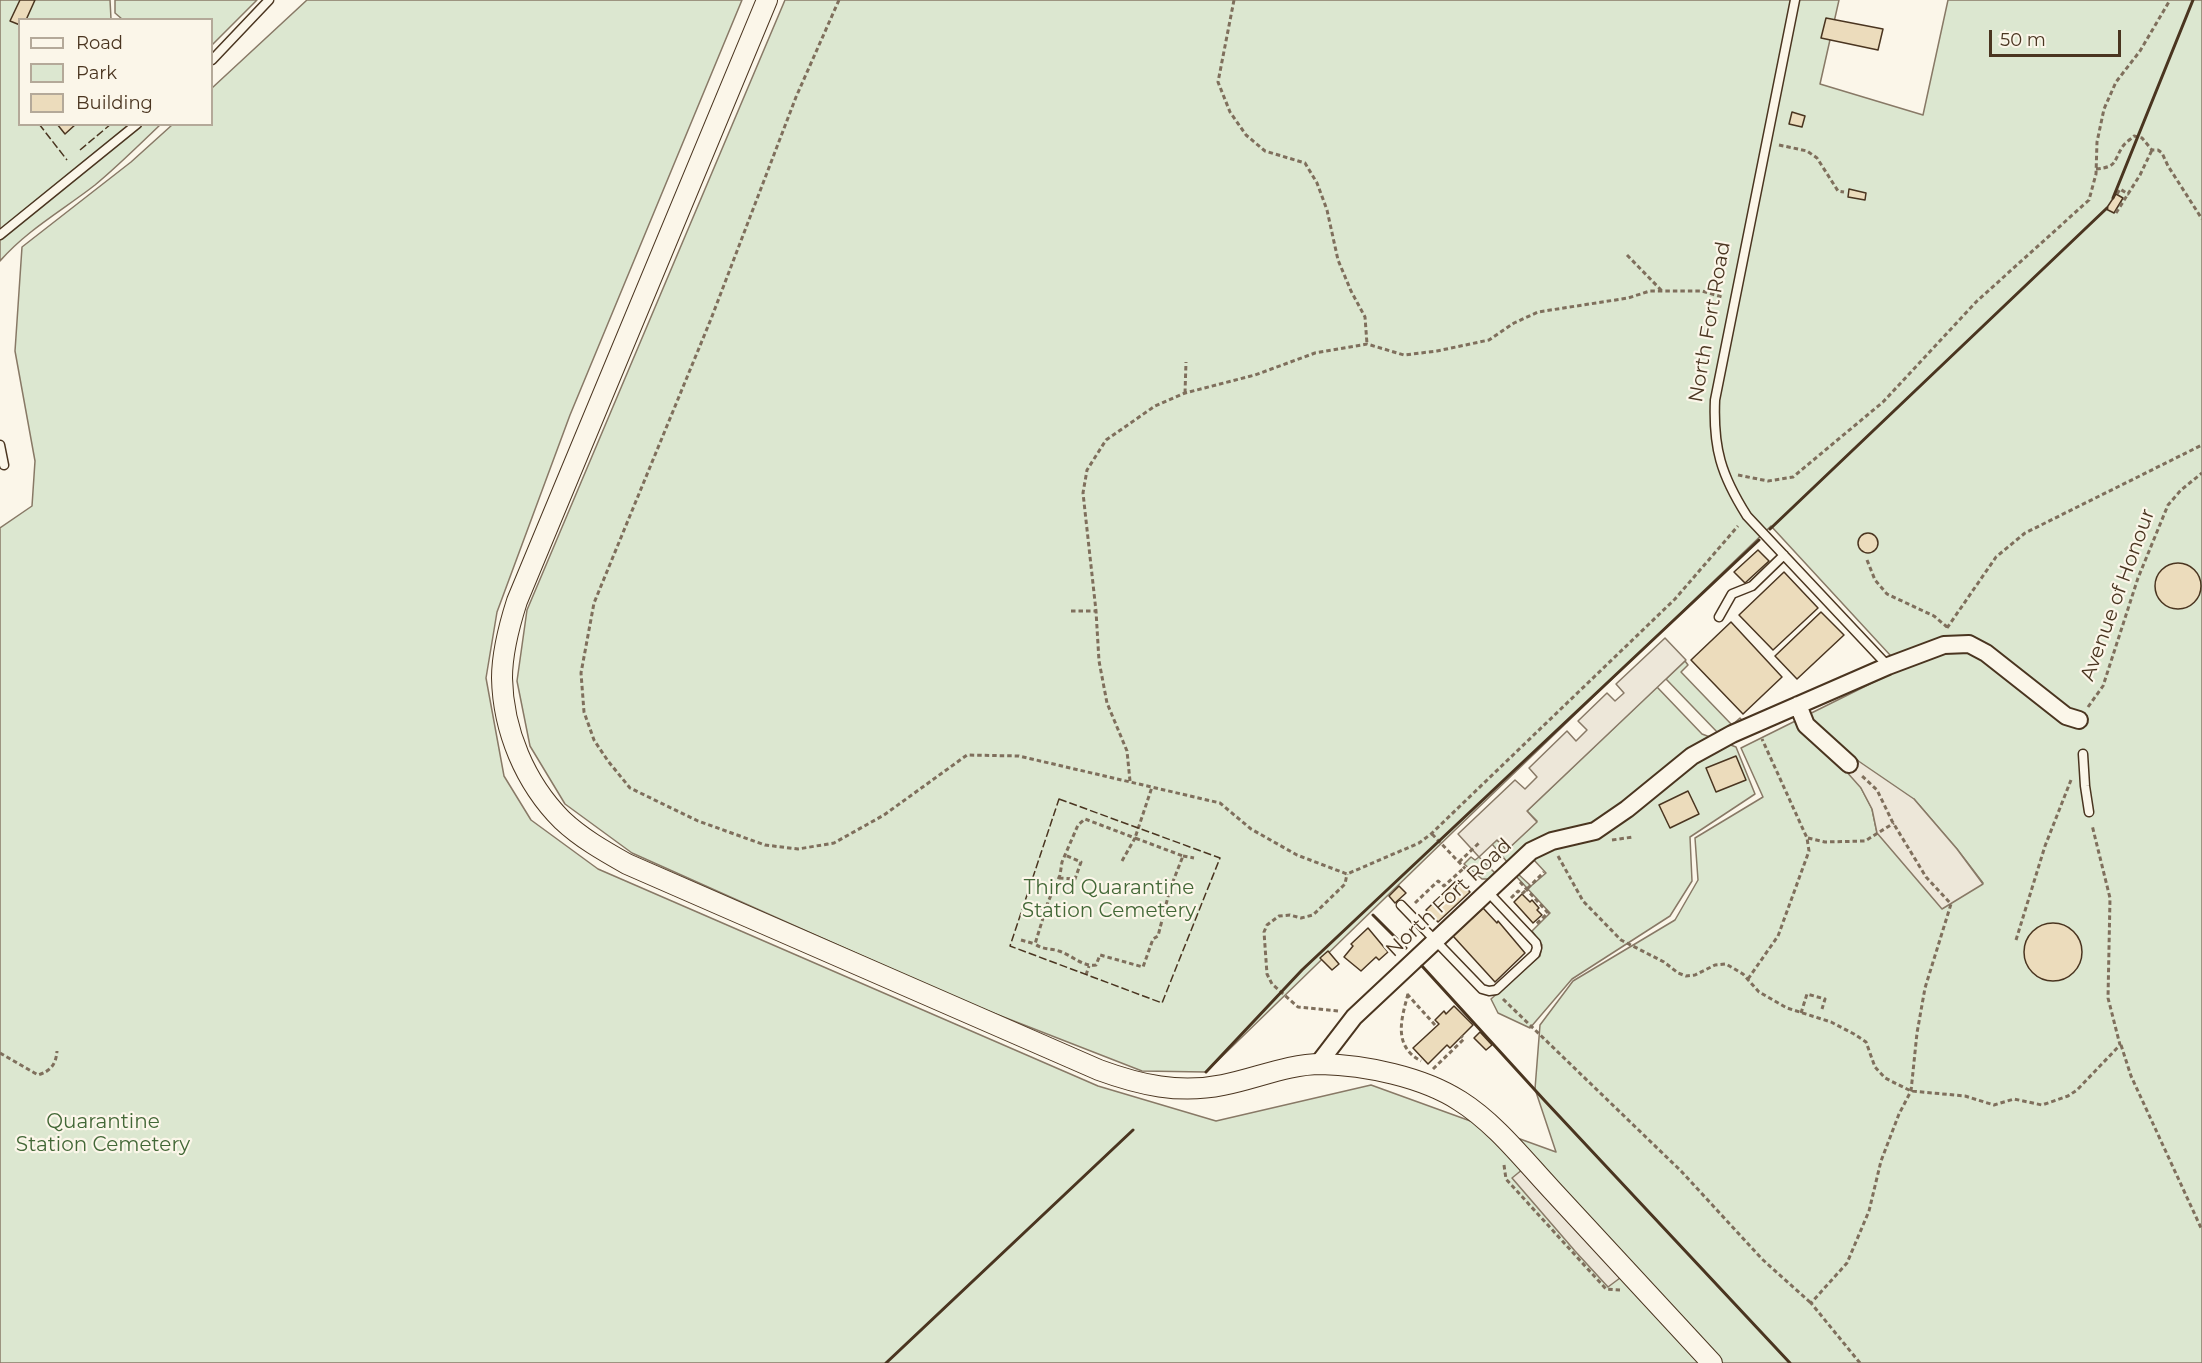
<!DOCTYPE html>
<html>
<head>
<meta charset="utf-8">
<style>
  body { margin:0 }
  #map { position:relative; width:2202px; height:1363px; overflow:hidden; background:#fbf6e9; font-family:Montserrat,sans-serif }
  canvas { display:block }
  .legend { position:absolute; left:18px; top:18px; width:195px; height:108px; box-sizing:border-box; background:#fbf6e9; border:2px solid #b4a999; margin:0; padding:8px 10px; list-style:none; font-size:18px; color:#4a3520 }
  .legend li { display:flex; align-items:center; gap:12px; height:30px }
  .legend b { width:30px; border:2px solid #b4a999 }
  .scale { position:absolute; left:1989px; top:30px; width:132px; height:27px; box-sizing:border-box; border:3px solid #4a3520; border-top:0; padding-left:8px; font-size:18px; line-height:21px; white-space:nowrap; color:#4a3520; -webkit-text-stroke:4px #fbf6e9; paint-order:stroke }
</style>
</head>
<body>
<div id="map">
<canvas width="2202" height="1363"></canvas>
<ul class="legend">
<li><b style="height:8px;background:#fbf6e9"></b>Road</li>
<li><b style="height:16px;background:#dce7d0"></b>Park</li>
<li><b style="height:16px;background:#ecdcbc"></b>Building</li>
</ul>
<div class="scale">50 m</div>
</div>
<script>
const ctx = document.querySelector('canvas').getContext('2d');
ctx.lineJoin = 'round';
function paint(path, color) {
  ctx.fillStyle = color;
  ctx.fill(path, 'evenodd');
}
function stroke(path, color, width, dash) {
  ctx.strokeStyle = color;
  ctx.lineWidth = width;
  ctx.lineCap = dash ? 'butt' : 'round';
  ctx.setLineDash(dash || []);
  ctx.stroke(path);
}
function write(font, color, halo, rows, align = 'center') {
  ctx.font = font + ' Montserrat,sans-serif';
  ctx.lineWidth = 4.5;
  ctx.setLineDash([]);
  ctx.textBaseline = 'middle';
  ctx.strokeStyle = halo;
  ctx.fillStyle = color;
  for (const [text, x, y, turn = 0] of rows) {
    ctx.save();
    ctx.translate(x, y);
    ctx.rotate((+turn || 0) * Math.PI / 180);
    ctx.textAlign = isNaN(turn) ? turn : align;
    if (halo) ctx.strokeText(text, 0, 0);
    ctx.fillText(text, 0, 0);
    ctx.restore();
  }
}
const green = new Path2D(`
  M0 0H110L111 19 20 20V124L160 125C139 145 117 167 95 185 63 210 27 230 0 261Z
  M115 0H257L212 45V20L122 19 115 13Z
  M307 0H742L570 415 497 612 486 678 504 776 531 820 598 869 1098 1086 1216 1121 1371 1085 1556 1152 1535 1089 1540 1025 1573 981 1675 920 1698 880 1695 838 1763 797 1741 748 1902 668 1771 526 1454 831 1206 1072 1142 1071 965 1002 632 853 565 804 530 746 517 681 527 610 785 0H1839L1820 84 1923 115 1948 0H2202V1363H0V528L32 506 35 461 15 351 22 247 131 162 172 125 212 124V88ZM1861 788 1914 799 1957 849 1983 883 1877 833 1872 809Z
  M1685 661 1688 665 1681 672 1732 725 1740 718 1745 724 1719 734 1666 679Z
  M1657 687 1702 734 1736 747 1755 794 1690 837 1692 881 1670 916 1572 979 1530 1028 1498 1013 1491 999 1540 956 1542 945 1532 931 1550 913 1514 874 1517 873 1531 886 1546 873 1533 859 1560 833 1508 863 1492 844 1497 840 1507 850 1537 821 1527 811Z
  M1471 857 1475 860 1479 857 1496 874 1491 879H1482L1464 864Z`);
paint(green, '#dce7d0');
stroke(green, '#887966', 1.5);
const parking = new Path2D(`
  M1665 638 1686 660 1527 811 1537 822 1507 850 1497 840 1479 857 1458 834 1515 780 1525 789 1537 777 1529 768 1567 731 1576 741 1587 730 1578 721 1607 693 1615 701 1624 693 1616 684Z
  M1854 758 1914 799 1957 849 1983 884 1942 909 1877 833 1872 809 1861 788 1845 770Z
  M1523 1169 1620 1278 1608 1287 1575 1251 1512 1178Z`);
paint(parking, '#ede7d9');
stroke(parking, '#887966', 1.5);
const building = new Path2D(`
  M20 0H35L26 20H20V25L10 21Z
  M1826 18 1883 29 1878 50 1821 38Z
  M1792 112 1805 116 1802 127 1789 124Z
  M57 124H76L65 134Z
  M1849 189 1866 193 1865 200 1848 197Z
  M2116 194 2123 198 2114 213 2106 209Z
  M1858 543a10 10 0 1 1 20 0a10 10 0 1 1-20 0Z
  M1758 550 1769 561 1745 583 1734 572Z
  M2155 586a23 23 0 1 1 46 0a23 23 0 1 1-46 0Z
  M1784 572 1818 608 1773 650 1739 615Z
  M1821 612 1844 635 1797 679 1775 656Z
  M1731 622 1782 677 1743 714 1691 660Z
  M1736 756 1746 780 1716 792 1706 768Z
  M1688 791 1699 814 1670 828 1659 805Z
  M1458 879 1470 892 1438 922 1426 910Z
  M1399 886 1406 893 1395 903 1389 896Z
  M1522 894 1530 902 1532 900 1539 908 1537 910 1542 915 1533 923 1514 902Z
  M1483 908 1497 923 1498 921 1525 953 1495 982 1453 936Z
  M2024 952a29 29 0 1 1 58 0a29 29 0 1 1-58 0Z
  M1368 928 1388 952 1379 960 1376 957 1361 971 1344 957 1353 946 1351 944Z
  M1328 951 1339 964 1332 970 1320 958Z
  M1454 1006 1473 1025 1450 1048 1447 1045 1428 1064 1413 1048 1439 1024 1435 1020 1444 1011 1446 1014Z
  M1480 1032 1492 1045 1486 1050 1474 1038Z`);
paint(building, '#ecdcbc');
stroke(building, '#4a3520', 1.5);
const service = new Path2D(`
  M1795 0 1715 400C1713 448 1721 475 1747 516L1888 666
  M212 60 269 0
  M0 235 137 124
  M0 445 4 465
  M1719 617 1732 594 1752 586 1784 555
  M2083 754 2085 786 2089 812
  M1401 905 1482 989 1489 991 1496 990 1535 954 1537 948 1536 943 1487 891`);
const minor = new Path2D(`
  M1798 705 1806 725 1849 764
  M1318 1064 1354 1017 1531 851 1552 841 1595 831 1627 809 1692 756 1732 734 1888 666 1944 645 1969 644 1986 653 2066 716 2079 720`);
const tertiary = new Path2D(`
  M767 0 517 601C509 626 502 652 502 678 503 730 525 783 562 820 581 838 604 851 627 864L1099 1070C1140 1085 1179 1094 1223 1085 1255 1079 1288 1064 1321 1064 1365 1065 1423 1077 1460 1101 1495 1123 1523 1159 1551 1189 1605 1247 1658 1305 1712 1363`);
stroke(service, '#4a3520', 11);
stroke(minor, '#4a3520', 20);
stroke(tertiary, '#4a3520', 22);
stroke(new Path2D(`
  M839 0 796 97 711 319 594 603 581 673 584 712 594 740 608 761 630 788 698 821 765 845 798 849 834 843 884 815 967 755 1019 756 1220 803 1251 829 1297 855 1347 874 1419 843 1431 834 1675 599 1738 526
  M1234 0 1218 82 1230 112 1246 135 1265 151 1305 163 1317 183 1327 210 1338 260 1351 291 1365 317 1367 344
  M1779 145 1807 151 1817 158 1838 191 1844 192
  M2096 169C2118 167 2113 161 2123 146 2126 142 2131 139 2134 136L2142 138 2152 150H2158L2162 153 2168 166 2202 219
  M2117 194 2120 189 2128 194 2140 175 2152 150
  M2116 213 2128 194
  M1627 255 1662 291
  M1185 393 1186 362
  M1738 475 1768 481 1793 477 1883 402 1977 301 2089 200 2096 174 2097 142 2104 109 2116 82 2140 51 2170 0
  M1867 560 1875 580 1887 594 1934 616 1947 627
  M1071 611H1096
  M1947 628 1996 557 2025 533 2202 445
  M2088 707 2103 686 2138 578 2168 505 2181 490 2202 473
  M1130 781 1127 751 1107 703 1099 661 1096 611 1083 493 1087 470 1106 440 1155 406 1185 393 1255 375 1315 353 1367 344 1404 355 1437 351 1489 340 1514 323 1538 312 1628 298 1650 291H1702L1722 297
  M1432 834 1477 881
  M1808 838 1825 842 1865 841 1894 823
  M1612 840 1633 837
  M1183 856 1194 858
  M1558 856 1583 901 1621 940 1664 962 1678 973 1686 976 1695 975 1715 965 1726 964 1743 974 1759 992 1787 1008 1831 1022 1854 1034 1866 1042 1875 1067 1885 1078 1911 1091 1965 1096 1994 1105 2014 1099 2042 1105 2068 1096 2077 1090 2120 1045 2108 998 2110 898 2092 825
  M1122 861 1135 838 1085 819 1078 825 1062 862 1060 875 1048 902 1035 944C1043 950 1050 948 1059 951 1072 955 1082 967 1096 965L1100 955 1143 967 1153 939 1158 936 1170 889 1183 856 1135 838 1152 787
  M1459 862 1480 842
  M1059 878 1075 879 1081 862 1065 855
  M1520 882 1548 913 1535 925
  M1511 898 1518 891 1522 894 1544 872
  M1415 903 1438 881 1444 886 1464 868
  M1038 907 1046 910
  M1021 940 1035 944
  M2016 940 2045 846 2071 780
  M1086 975 1089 966
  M1748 979 1778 936 1809 851 1807 838 1762 739
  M1407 994 1435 1025
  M1408 994C1401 1020 1393 1046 1421 1061
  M1503 999 1681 1171 1762 1259 1811 1303
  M1338 1011 1298 1007 1272 984 1267 974 1264 932 1267 925 1279 916 1290 915 1301 918 1313 915 1345 884 1347 874
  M1801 1013 1807 994 1825 999 1822 1009
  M2121 1045 2131 1076 2202 1230
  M0 1053 38 1075C51 1071 56 1064 57 1051
  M1433 1069 1464 1039 1461 1036
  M1504 1165 1506 1179 1606 1289 1620 1290
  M1860 1363 1811 1303 1847 1263 1869 1211 1881 1161 1899 1114 1911 1091 1917 1033 1925 988 1951 904 1926 877 1892 821 1877 790 1860 774`), '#7f6f5c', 3, [4.5, 3]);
stroke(service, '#fbf6e9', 8);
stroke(minor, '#fbf6e9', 16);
stroke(tertiary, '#fbf6e9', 20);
stroke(new Path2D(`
  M39 124 67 160
  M80 150 111 124
  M1059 799 1220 858 1162 1003 1010 946Z`), '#4a3520', 1.5, [8, 3]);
stroke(new Path2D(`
  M2113 198 2193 0
  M1770 529 2107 208
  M1373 915 1406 948
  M1422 966 1545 1101 1790 1363
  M1206 1072 1302 970 1759 540
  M886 1363 1133 1130`), '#4a3520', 3);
write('20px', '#4a3520', '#fbf6e9', [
  ["North Fort Road",1710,322,-80],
  ["Avenue of Honour",2118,595,-70],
  ["North Fort Road",1449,898,-43]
]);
write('20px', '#436837', '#fbf6e9', [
  ["Third Quarantine",1109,888],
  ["Station Cemetery",1109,911],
  ["Quarantine",103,1122],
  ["Station Cemetery",103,1145]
]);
</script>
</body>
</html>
